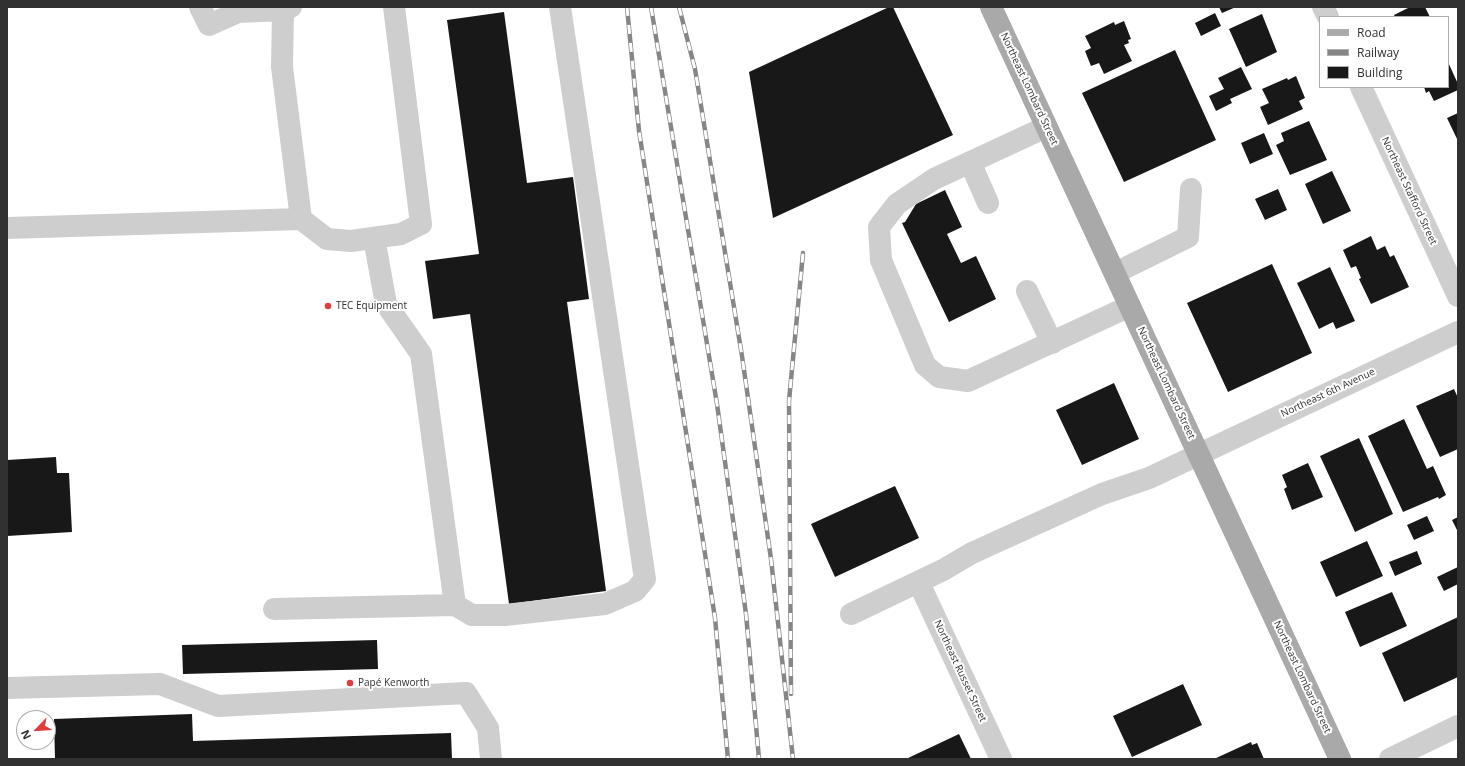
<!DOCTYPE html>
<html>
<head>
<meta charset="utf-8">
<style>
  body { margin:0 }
  #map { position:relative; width:1465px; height:766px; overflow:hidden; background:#fff; font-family:"Open Sans",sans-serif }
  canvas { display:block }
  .frame { position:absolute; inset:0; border:8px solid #313131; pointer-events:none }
  .legend { position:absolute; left:1319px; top:16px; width:130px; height:72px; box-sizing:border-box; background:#fff; border:1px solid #adadad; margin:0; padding:5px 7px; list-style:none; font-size:12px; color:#313131 }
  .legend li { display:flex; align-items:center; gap:8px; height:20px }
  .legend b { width:20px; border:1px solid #adadad }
  .north { position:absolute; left:16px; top:710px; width:40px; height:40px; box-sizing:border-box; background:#fff; border:1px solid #adadad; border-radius:50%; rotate:245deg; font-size:11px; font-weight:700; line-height:16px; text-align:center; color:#313131 }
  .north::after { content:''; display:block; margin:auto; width:14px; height:18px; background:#e13d3a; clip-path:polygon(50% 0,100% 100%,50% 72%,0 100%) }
</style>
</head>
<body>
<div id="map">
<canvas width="1465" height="766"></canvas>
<div class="frame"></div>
<ul class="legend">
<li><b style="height:5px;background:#a9a9a9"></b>Road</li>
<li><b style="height:5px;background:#868686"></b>Railway</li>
<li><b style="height:11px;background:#181818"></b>Building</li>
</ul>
<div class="north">N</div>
</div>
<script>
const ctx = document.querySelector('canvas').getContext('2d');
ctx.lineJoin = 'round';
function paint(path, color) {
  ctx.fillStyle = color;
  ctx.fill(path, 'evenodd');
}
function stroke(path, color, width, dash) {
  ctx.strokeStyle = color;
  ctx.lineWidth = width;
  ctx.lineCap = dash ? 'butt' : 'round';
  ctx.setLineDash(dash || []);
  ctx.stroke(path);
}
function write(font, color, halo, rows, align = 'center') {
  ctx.font = font + ' "Open Sans",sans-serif';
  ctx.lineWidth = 4;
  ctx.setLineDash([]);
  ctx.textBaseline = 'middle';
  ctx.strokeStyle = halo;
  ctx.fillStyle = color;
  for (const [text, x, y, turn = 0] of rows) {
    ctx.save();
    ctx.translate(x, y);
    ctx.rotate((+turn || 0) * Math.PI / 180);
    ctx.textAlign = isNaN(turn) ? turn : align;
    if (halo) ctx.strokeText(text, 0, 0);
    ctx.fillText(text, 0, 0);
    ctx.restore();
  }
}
paint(new Path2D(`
  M889 7H893L953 135 773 218 749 72Z
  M1219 7H1236L1222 13Z
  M1410 7H1425L1430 17H1395L1394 15Z
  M504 12 527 183 573 177 589 299 567 302 606 591 509 604 470 314 433 319 425 261 479 254 447 20Z
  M1215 13 1221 26 1201 36 1195 23Z
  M1262 14 1277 52 1246 67 1229 29Z
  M1124 21 1131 39 1128 40 1129 43 1124 45 1132 61 1104 74 1099 63 1091 66 1085 51 1091 48 1085 36 1114 22 1115 25Z
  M1175 50 1216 140 1124 182 1082 93Z
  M1448 62 1458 84V90L1434 101 1429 91 1426 93 1424 87H1448Z
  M1241 67 1252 89 1230 99 1232 103 1216 111 1209 96 1224 89 1218 78Z
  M1296 76 1305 98 1299 101 1303 109 1268 125 1260 107 1269 103 1262 89 1287 78 1288 80Z
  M1458 113V141L1447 118Z
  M1309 121 1327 160 1290 175 1276 145 1284 141 1281 133Z
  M1264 133 1273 154 1250 164 1241 143Z
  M1332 171 1351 211 1323 224 1305 184Z
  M1278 189 1287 210 1265 220 1255 199Z
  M945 190 962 227 947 234 961 263 976 256 996 299 949 322 902 223 905 222 916 204Z
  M1371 236 1377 250 1385 246 1390 257 1394 255 1409 287 1371 304 1359 279 1361 278 1356 266 1351 268 1343 250Z
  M1272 264 1312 353 1228 392 1187 303Z
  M1330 267 1355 321 1336 329 1333 322 1319 329 1297 283Z
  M1114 383 1139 439 1082 465 1056 410Z
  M1454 389 1458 398V449L1440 457 1416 406Z
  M1404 419 1427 469 1433 466 1446 495 1439 499 1438 497 1403 512 1368 436Z
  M1359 438 1393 514 1355 532 1320 456Z
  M56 457 57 473H69L72 532 7 536V460Z
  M1308 463 1323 497 1292 510 1284 489 1287 487 1282 475Z
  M895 486 919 538 835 577 811 524Z
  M1427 516 1434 531 1414 540 1407 525Z
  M1458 517V532L1452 520Z
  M1367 541 1383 576 1336 597 1320 562Z
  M1417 551 1422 564 1395 576 1389 562Z
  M1458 567V584L1444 591 1437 577Z
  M1392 592 1407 626 1360 647 1345 612Z
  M1458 617V677L1404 702 1382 653Z
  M377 640 378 669 183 674 182 645Z
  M1183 684 1202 725 1132 757 1113 716Z
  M192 714 193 741 451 733 452 759H55L54 719Z
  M959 734 971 759H906Z
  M1251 742 1252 745 1257 743 1264 759H1214Z`), '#181818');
stroke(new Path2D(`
  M200 7 209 25 238 12 283 10
  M1323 7 1328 17
  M1361 87 1458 296
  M1046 127 934 179 897 204 879 227 881 260 925 365 939 377 968 381 1130 306
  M970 162 988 203
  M301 219 327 239 351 241 401 234 421 224 394 7
  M7 228 301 219 282 67 283 10 291 7
  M374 238 386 304 421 354 455 605
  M1115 273 1188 237 1191 189
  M1027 291 1052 343
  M919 583 1001 759
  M274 609 455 605 472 615H505L605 604 635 591 645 579 560 7
  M851 614 943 570 972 553 1102 494 1149 478 1458 332
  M7 688 160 684 218 706 466 693 488 728 491 759
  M1390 759 1458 726`), '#cecece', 22);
stroke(new Path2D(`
  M991 7 1340 759`), '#a9a9a9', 22);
const rail = new Path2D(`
  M627 7 639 131 715 618 728 759
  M651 7 717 404 746 614 759 759
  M679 7 695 69 742 356 771 559 793 759
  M791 694 789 401 803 253`);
stroke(rail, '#868686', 4.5);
stroke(rail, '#fff', 3, [9]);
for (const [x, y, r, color] of [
  [328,306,4,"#e13d3a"],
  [350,683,4,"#e13d3a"]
]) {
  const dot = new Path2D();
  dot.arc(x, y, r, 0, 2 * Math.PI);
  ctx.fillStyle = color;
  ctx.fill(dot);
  stroke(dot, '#fff', 1.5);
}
write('10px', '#313131', '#fff', [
  ["Northeast Lombard Street",1029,89,65],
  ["Northeast Stafford Street",1409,191,65],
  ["Northeast Lombard Street",1166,383,65],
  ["Northeast 6th Avenue",1328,393,-25],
  ["Northeast Russet Street",960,671,65],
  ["Northeast Lombard Street",1302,677,65]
]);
write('10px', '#313131', '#fff', [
  ["TEC Equipment",336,306],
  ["Papé Kenworth",358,683]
], 'left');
</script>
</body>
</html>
